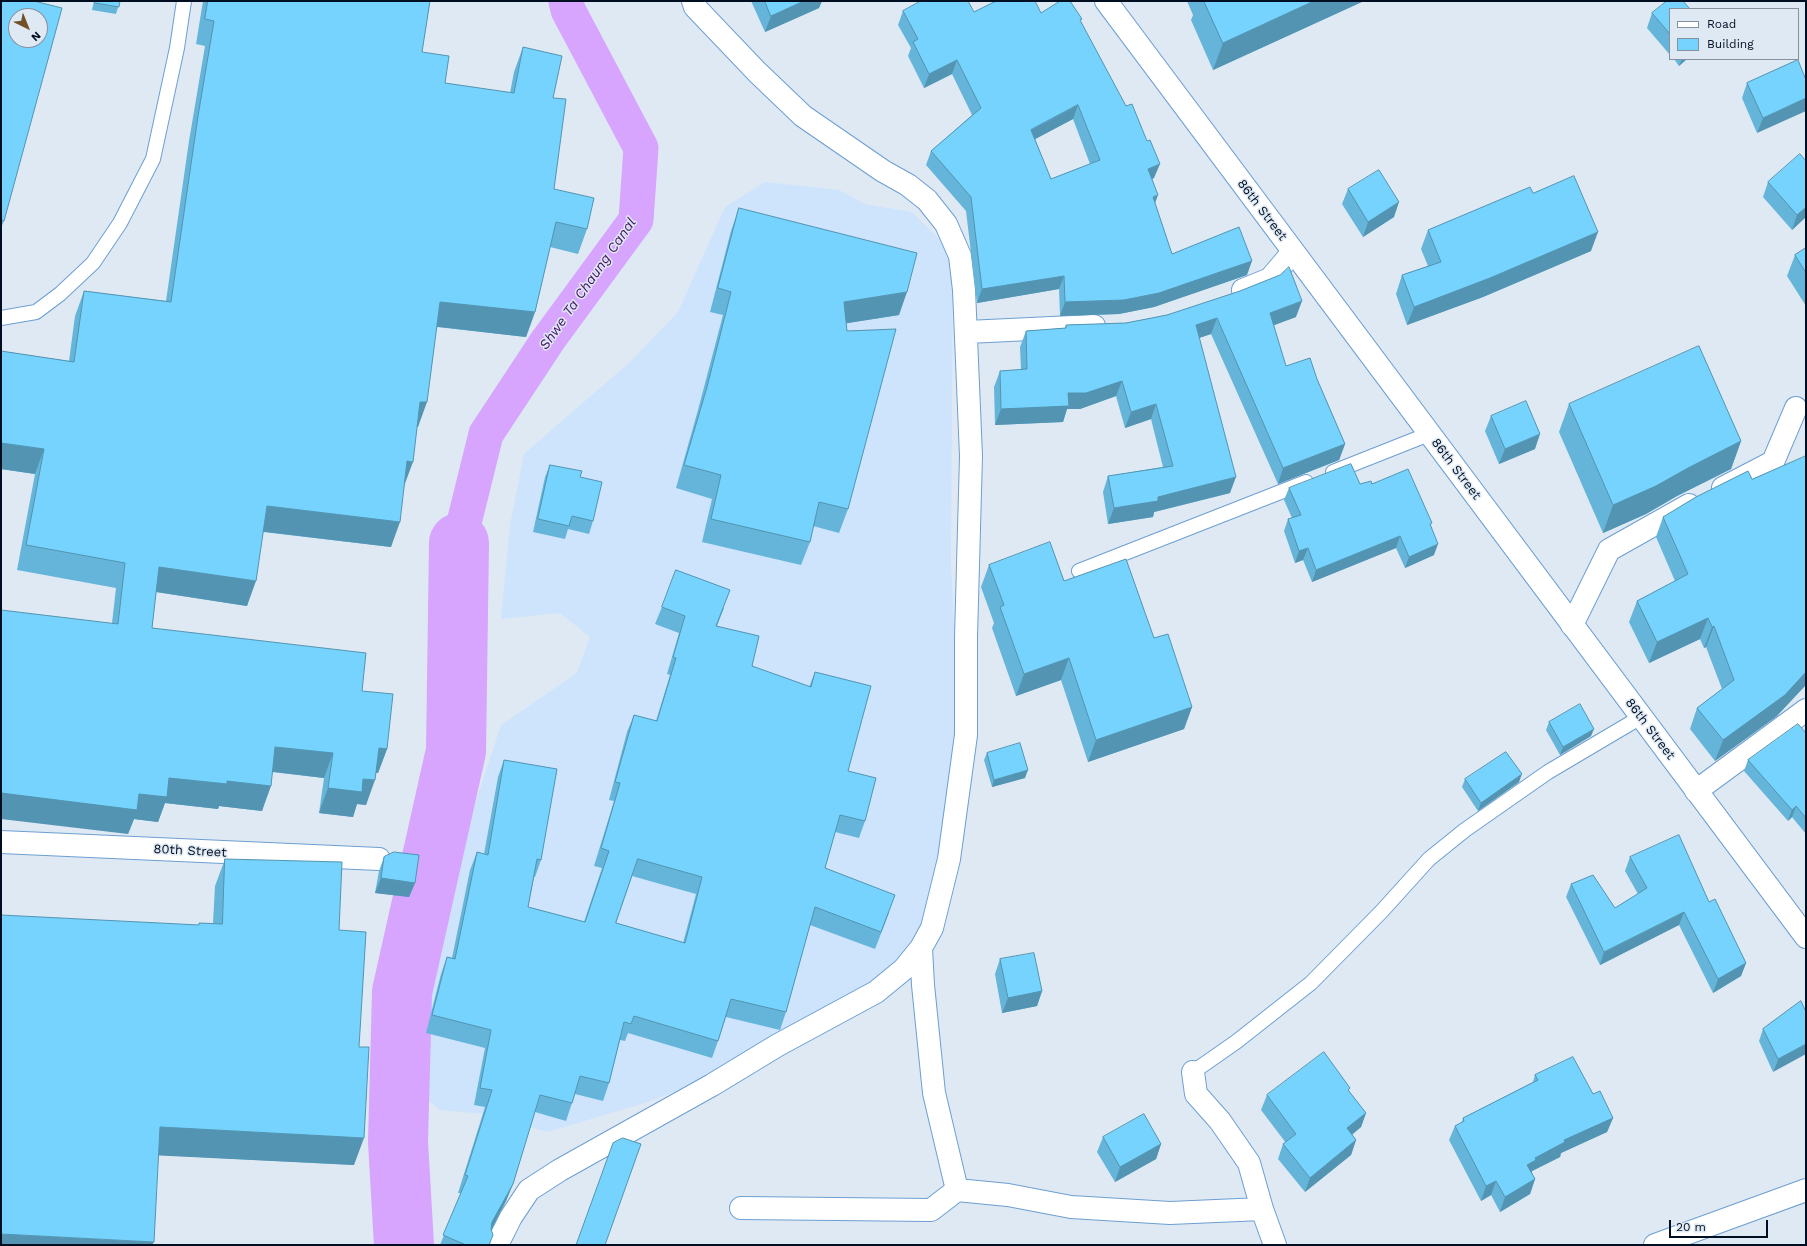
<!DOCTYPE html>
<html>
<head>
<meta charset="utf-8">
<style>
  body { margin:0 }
  #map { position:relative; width:1807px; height:1246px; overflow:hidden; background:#dfe9f4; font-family:"Work Sans",sans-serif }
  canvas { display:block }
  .frame { position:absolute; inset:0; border:2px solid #000e21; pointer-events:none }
  .legend { position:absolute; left:1669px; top:8px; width:130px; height:52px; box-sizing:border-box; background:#dfe9f4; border:1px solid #8691a0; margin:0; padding:5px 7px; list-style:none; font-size:12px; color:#000e21 }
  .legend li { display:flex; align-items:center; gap:8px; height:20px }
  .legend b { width:20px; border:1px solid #8691a0 }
  .north { position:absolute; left:8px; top:8px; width:40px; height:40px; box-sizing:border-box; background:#dfe9f4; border:1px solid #8691a0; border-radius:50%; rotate:137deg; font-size:11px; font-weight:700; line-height:16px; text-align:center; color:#000e21 }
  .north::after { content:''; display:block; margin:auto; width:14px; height:18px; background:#725128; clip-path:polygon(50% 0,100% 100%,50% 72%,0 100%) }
  .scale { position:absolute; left:1669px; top:1220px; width:99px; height:18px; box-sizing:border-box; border:2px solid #000e21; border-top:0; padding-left:5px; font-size:12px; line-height:14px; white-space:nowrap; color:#000e21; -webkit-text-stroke:3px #dfe9f4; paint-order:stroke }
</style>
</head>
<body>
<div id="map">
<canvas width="1807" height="1246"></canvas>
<div class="frame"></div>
<ul class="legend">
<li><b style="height:5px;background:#fff"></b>Road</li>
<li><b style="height:11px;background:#75d3fd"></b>Building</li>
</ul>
<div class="north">N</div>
<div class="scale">20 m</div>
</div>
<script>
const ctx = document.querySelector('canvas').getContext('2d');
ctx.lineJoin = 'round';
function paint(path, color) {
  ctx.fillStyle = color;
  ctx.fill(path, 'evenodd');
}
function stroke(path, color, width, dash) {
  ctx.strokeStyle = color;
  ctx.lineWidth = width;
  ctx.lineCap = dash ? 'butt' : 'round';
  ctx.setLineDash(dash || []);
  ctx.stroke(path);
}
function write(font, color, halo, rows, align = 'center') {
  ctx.font = font + ' "Work Sans",sans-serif';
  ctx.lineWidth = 3;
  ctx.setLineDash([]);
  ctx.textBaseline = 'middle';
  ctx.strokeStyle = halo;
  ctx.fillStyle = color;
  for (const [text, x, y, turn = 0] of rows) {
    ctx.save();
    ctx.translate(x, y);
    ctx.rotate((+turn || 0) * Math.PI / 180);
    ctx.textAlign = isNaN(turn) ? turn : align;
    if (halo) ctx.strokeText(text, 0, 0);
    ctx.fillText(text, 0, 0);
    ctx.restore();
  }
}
paint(new Path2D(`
  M765 182 839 190 865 204 912 212 953 253 951 563 959 739 949 848 911 960 762 1056 651 1101 548 1132 483 1114 440 1110 406 1082 472 813 501 725 577 673 590 637 560 613 501 619 510 525 524 454 630 362 678 312 725 207Z`), '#cde4fc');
stroke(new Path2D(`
  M459 543 486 434 548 340 636 220 641 148 568 10 566 1`), '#d7a4fe', 35);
stroke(new Path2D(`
  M404 1245 398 1142 402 992 456 751 459 543`), '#d7a4fe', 60);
const lane = new Path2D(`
  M1 318 36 312 60 294 93 263 120 223 153 159 177 48 184 1
  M1333 472 1429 434
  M1079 571 1306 482
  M1193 1072 1236 1042 1311 983 1382 911 1429 859 1465 830 1548 772 1641 717`);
const street = new Path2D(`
  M1243 290 1270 279 1293 252
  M967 332 1094 326
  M1723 488 1773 462 1796 408
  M1572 625 1609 550 1689 505
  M1696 791 1806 710
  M1 842 379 859
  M921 948 923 985 934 1093 957 1190 1008 1195 1071 1207 1170 1213 1262 1209 1275 1245
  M1193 1072 1196 1094 1220 1121 1249 1163 1262 1209
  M741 1208 931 1210 957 1190
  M497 1245 511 1217 529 1190 560 1170 712 1085 778 1045 876 992 904 969 921 948 932 928 949 859 966 735V637L971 456 964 290 960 256 946 224 927 200 908 185 883 171 803 116 757 72 695 7 693 1
  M1655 1245 1806 1190`);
const secondary = new Path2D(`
  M1106 1 1806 937`);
stroke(lane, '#6d9fd1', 16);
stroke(street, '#6d9fd1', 24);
stroke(secondary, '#6d9fd1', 24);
stroke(lane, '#fff', 14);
stroke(street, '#fff', 22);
stroke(secondary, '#fff', 22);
paint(new Path2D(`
  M1 1 4 221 1 228Z
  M94 1H120L116 14 92 10Z
  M203 1H430L422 52 445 83 510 93 514 72 523 47 553 98 554 189 587 229 578 254 550 247 535 312 526 337 437 327 418 427H417L391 547 263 532 247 606 156 592 152 628 362 691 387 749 378 773H376L366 805 357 804 353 817 319 813 324 778 272 772 262 811 219 806 218 809 165 803 158 822 134 819 128 834 112 623 116 588 17 570 35 474 1 469V351L69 361 75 316 84 291 166 301 189 141 205 46 196 44Z
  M751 1H822L819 8 765 32Z
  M1187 1H1364L1213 70 1191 20 1193 15Z
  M1670 9V55L1647 28 1652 13Z
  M903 11 1041 13 1081 22 1154 178 1152 179 1155 203 1172 254 1247 275 1154 307 1119 314 1060 316 1059 289 977 303 966 211 926 165 931 151 972 115 952 74 924 88 908 56 911 48 898 25ZM1073 119 1090 164 1051 179 1035 139Z
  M1674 59H1687L1679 66Z
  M1798 60 1757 133 1742 98 1747 83Z
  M1768 182 1806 217 1792 230 1763 197Z
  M1348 189 1394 217 1363 237 1342 204Z
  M1533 193 1591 251 1483 297 1407 325 1396 294 1402 275 1428 266 1421 249 1428 230Z
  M739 208 899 315 846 323 848 509 839 533 813 526 810 542 801 565 702 542 712 499 676 488 698 410 723 315 710 312 731 231Z
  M1806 248V306L1787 276 1795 255Z
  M1167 315 1296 317 1273 325 1286 366 1317 379 1345 444 1339 460 1278 484 1211 334 1199 338 1230 493 1154 512 1153 517 1108 524 1103 492 1108 476 1163 467 1151 419 1125 428 1116 396 1080 409H1067L1063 422 995 425 994 387 1000 371 1021 370 1020 347 1026 331 1065 328 1066 325 1126 323Z
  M1569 404 1741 441 1731 469 1677 496 1646 514 1603 533 1559 432Z
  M1491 416 1535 449 1499 464 1485 431Z
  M550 465 580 477 593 521 589 534 568 529 565 539 533 532 545 477Z
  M1360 484H1372L1431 526 1434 555 1405 568 1396 548 1312 582 1303 560 1295 563 1284 531 1288 519 1292 518 1284 500 1289 488Z
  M1663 517 1777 716 1715 761 1690 729 1697 708 1722 689 1706 647 1704 648 1700 639 1649 663 1629 622 1637 601 1675 581 1656 537Z
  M989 565 1064 581 1154 638 1192 707 1184 729 1088 762 1061 680 1016 696 992 628 994 623 981 587Z
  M662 607 724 608 717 626 752 666 809 687 815 672 865 821 859 838 835 832 825 868 889 913 875 949 810 925 786 1012 780 1030 726 1017 718 1041 712 1058 628 1033 625 1041 620 1040 609 1083 603 1101 575 1094 566 1121 535 1112 513 1184 506 1201 491 1230 490 1245H440L461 1193H458L485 1107 474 1105 485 1048 426 1033 441 974 447 957 452 958 470 870 477 852 484 854 498 777 504 760 541 860 535 877H534L528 907 584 922 602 868 594 866 614 801 609 800 627 732 634 715 656 721 670 675 667 674 679 633 655 624ZM632 876 696 894 683 943 616 923Z
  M1549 722 1591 736 1560 755 1546 730Z
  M1806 733V834L1792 817 1788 821 1744 771 1748 760Z
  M987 753 1025 778 992 787 984 760Z
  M1465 779 1519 782 1478 811 1462 787Z
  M384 857 415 883 409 897 375 893 379 871Z
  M1630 857 1709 902 1746 963 1741 976 1713 993 1679 925 1600 965 1566 897 1571 884 1615 908 1638 894 1625 871Z
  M225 859 339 930 359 1047 354 1165 159 1155 1 1245 199 925V923H213L215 886Z
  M1000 959 1042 991 1037 1006 1002 1013 995 974Z
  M1801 1001 1773 1072 1759 1041 1763 1029Z
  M1535 1075 1593 1094 1613 1118 1607 1132 1561 1153 1560 1157 1532 1171V1173L1535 1179 1530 1194 1500 1212 1491 1195 1481 1201 1449 1140 1455 1126 1462 1122 1463 1118 1533 1082Z
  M1349 1091 1366 1113 1361 1127 1352 1135 1356 1140 1351 1155 1305 1192 1278 1159 1283 1144 1286 1143 1261 1110 1267 1095Z
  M1103 1137 1161 1144 1156 1159 1115 1182 1097 1152Z`), '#65b5da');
paint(new Path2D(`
  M804 1H822L819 8 765 32 771 16Z
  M1314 1H1364L1213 70 1223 43Z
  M1682 59H1687L1679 66Z
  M957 60 952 74 924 88 929 74Z
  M1806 98V111L1757 133 1763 118Z
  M1078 105 1073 119 1026 144 1031 130Z
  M1160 164 1154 178 1143 183 1148 169Z
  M1158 195 1153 209V197Z
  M1399 202 1394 217 1363 237 1368 222Z
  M1806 207V217L1792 230 1797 215Z
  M1598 232 1591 251 1483 297 1407 325 1414 307Z
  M1252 261 1247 275 1154 307 1119 314 1060 316 1065 302Z
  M1064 276 1059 289 977 303 982 289Z
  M907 292 899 315 836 325 844 302Z
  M1302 301 1296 317 1264 329 1270 313Z
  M440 302 535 312 526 337 431 326Z
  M1217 318 1211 334 1190 341 1196 325Z
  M1122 381 1116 396 1080 409H1067L1063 422 995 425 1001 409Z
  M420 402H427L418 427 411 426Z
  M1156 404 1151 419 1125 428 1131 412Z
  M1540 434 1535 449 1499 464 1505 449Z
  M1741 441 1731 469 1677 496 1646 514 1603 533 1613 505Z
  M1 443 44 449 35 474 1 469Z
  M1345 444 1339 460 1278 484 1283 468Z
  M407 461 413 462 404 486Z
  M1236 477 1230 493 1154 512 1153 517 1108 524 1114 508Z
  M267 506 400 522 391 547 258 531Z
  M1400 536 1396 548 1312 582 1316 570Z
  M1438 544 1434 555 1405 568 1409 557Z
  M1308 548 1303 560 1295 563 1299 551Z
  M159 567 256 581 247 606 150 591Z
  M1708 618 1700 639 1649 663 1657 642Z
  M1714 626 1706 647 1704 648 1712 627Z
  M1069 658 1061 680 1016 696 1024 674Z
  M1806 672V685L1777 716 1715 761 1723 740Z
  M1192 707 1184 729 1088 762 1096 740Z
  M1594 729 1591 736 1560 755 1563 747Z
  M275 747 333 753 324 778 266 771Z
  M379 748 387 749 378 773 370 772Z
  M1028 770 1025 778 992 787 994 780Z
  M1522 774 1519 782 1478 811 1481 803Z
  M169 778 227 781 271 786 262 811 219 806 218 809 165 803 158 822 134 819 128 834 1 819V793L139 794Z
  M363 779 375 780 366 805 357 804 353 817 319 813 328 788Z
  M1796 806 1792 817 1788 821 1792 810Z
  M381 878 415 883 409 897 375 893Z
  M1684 912 1679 925 1600 965 1604 952Z
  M1746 963 1741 976 1713 993 1718 979Z
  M1042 991 1037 1006 1002 1013 1008 998Z
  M1806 1044V1054L1773 1072 1778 1059Z
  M1366 1113 1361 1127 1341 1143 1347 1128Z
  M1613 1118 1607 1132 1561 1153 1560 1157 1532 1171 1531 1175 1527 1165 1535 1158 1564 1140Z
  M160 1127 364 1138 354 1165 150 1155Z
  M1356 1140 1351 1155 1305 1192 1310 1178Z
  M1161 1144 1156 1159 1115 1182 1120 1167Z
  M1535 1179 1530 1194 1500 1212 1505 1197Z
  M1496 1181 1491 1195 1481 1201 1486 1186Z
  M513 1184 506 1201 486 1240 492 1222Z
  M1 1234 154 1242 152 1245H1Z`), '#5294b1');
const building = new Path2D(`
  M1 1H34L62 8 4 221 1 220ZM16 16H40V40H16Z
  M95 1H120L119 7 95 3Z
  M208 1H430L422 52 449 56 445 83 514 93 523 47 562 56 553 98 566 99 554 189 594 198 587 229 556 222 535 312 440 302 427 402H420L413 462 407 461 400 522 267 506 256 581 159 567 152 628 366 653 362 691 393 694 387 749 379 748 375 780 363 779 362 792 328 788 333 753 275 747 271 786 227 781V784L169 778 167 797 139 794 137 810 1 793V610L118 624 125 563 26 545 44 449 1 443V351L74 362 84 291 171 302 198 116 214 21 205 19Z
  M765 1H804L771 16Z
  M921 1H968L974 12 996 1H1035L1041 13 1060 1H1070L1082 19 1080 20 1126 106 1132 104 1147 141 1150 140 1160 164 1148 169 1158 195 1153 197 1172 254 1239 227 1252 261 1159 293 1124 300 1065 302 1064 276 982 289 971 197 931 151 981 108 957 60 929 74 913 42 918 39 903 11ZM1078 105 1100 160 1051 179 1031 130Z
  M1204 1H1314L1223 43Z
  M1667 1H1683L1690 9H1670V34L1652 13Z
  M1798 60 1806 80V98L1763 118 1747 83Z
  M1800 154 1806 161V207L1797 215 1768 182Z
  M1379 170 1399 202 1368 222 1348 189Z
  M1574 176 1598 232 1490 278 1414 307 1402 275 1441 262 1428 230 1530 187 1533 193Z
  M739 208 917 253 907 292 844 302 847 331 896 329 848 509 819 502 810 542 711 519 721 475 684 465 707 387 731 292 718 288Z
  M1806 248V273L1795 255Z
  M1289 267 1302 301 1270 313 1286 366 1310 358 1317 379 1345 444 1283 468 1217 318 1196 325 1236 477 1158 497V501L1114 508 1108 476 1173 466 1156 404 1131 412 1122 381 1086 393H1068L1069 406 1001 409 1000 371 1027 369 1026 331 1066 328V325L1126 323 1167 315 1240 291 1280 275Z
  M1699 346 1741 441 1688 468 1656 486 1613 505 1569 404Z
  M1526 401 1540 434 1505 449 1491 416Z
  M1806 456V672L1785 695 1723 740 1697 708 1734 680 1714 626 1712 627 1708 618 1657 642 1637 601 1688 574 1663 517 1696 497 1748 471 1752 479Z
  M1351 464 1360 484 1371 481 1372 484 1408 469 1432 523 1430 524 1438 544 1409 557 1400 536 1316 570 1308 548 1299 551 1288 519 1301 515 1289 488Z
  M550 465 582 471 580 477 602 482 593 521 572 516 569 526 538 519Z
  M1050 542 1064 581 1126 559 1154 638 1168 634 1192 707 1096 740 1069 658 1024 674 1000 607 1004 605 989 565Z
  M676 570 730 590 716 626 759 636 752 666 811 687 815 672 871 686 848 771 876 778 865 821 840 815 825 868 895 895 881 932 815 907 786 1012 731 999 718 1041 634 1016 631 1024 624 1022 609 1083 580 1076 572 1103 540 1095 513 1184 492 1222 491 1229 493 1235 489 1245H466L443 1235 468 1176 465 1175 492 1090 480 1088 491 1030 432 1015 447 957 455 959 477 852 488 855 504 760 557 769 541 860 537 859 528 907 585 922 609 851 601 848 620 783 615 782 634 715 657 721 676 658 673 657 685 616 662 607ZM638 859 702 877 685 943 616 923Z
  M1580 704 1594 729 1563 747 1549 722Z
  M1798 724 1806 733V818L1796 806 1792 810 1748 760Z
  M1020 743 1028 770 994 780 987 753Z
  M1506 752 1522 774 1481 803 1465 779Z
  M1679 835 1709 902 1715 899 1746 963 1718 979 1684 912 1604 952 1571 884 1593 875 1615 908 1647 888 1630 857Z
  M394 852 419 855 415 883 381 878 384 857Z
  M225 859 342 862 339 930 366 932 359 1047H369L364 1138 160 1127 154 1242 1 1234V915L199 925V923L222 924Z
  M1034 953 1042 991 1008 998 1000 959Z
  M1801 1001 1806 1012V1044L1778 1059 1763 1029Z
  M1324 1052 1350 1088 1348 1090 1366 1113 1347 1128 1356 1140 1310 1178 1283 1144 1296 1134 1267 1095Z
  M1573 1057 1593 1094 1600 1091 1613 1118 1564 1140 1565 1142 1535 1158 1536 1160 1527 1165 1535 1179 1505 1197 1496 1181 1486 1186 1455 1126 1464 1121 1463 1118 1538 1080 1535 1075Z
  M1144 1114 1161 1144 1120 1167 1103 1137Z
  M623 1138 641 1144 605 1245H576L613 1143Z`);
paint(building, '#75d3fd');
stroke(building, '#5294b1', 1);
write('13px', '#000e21', '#dfe9f4', [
  ["86th Street",1262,210,53],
  ["86th Street",1456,469,53],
  ["86th Street",1650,729,53],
  ["80th Street",190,851,3]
]);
write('italic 14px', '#451361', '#dfe9f4', [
  ["Shwe Ta Chaung Canal",588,284,-55]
]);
</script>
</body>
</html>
